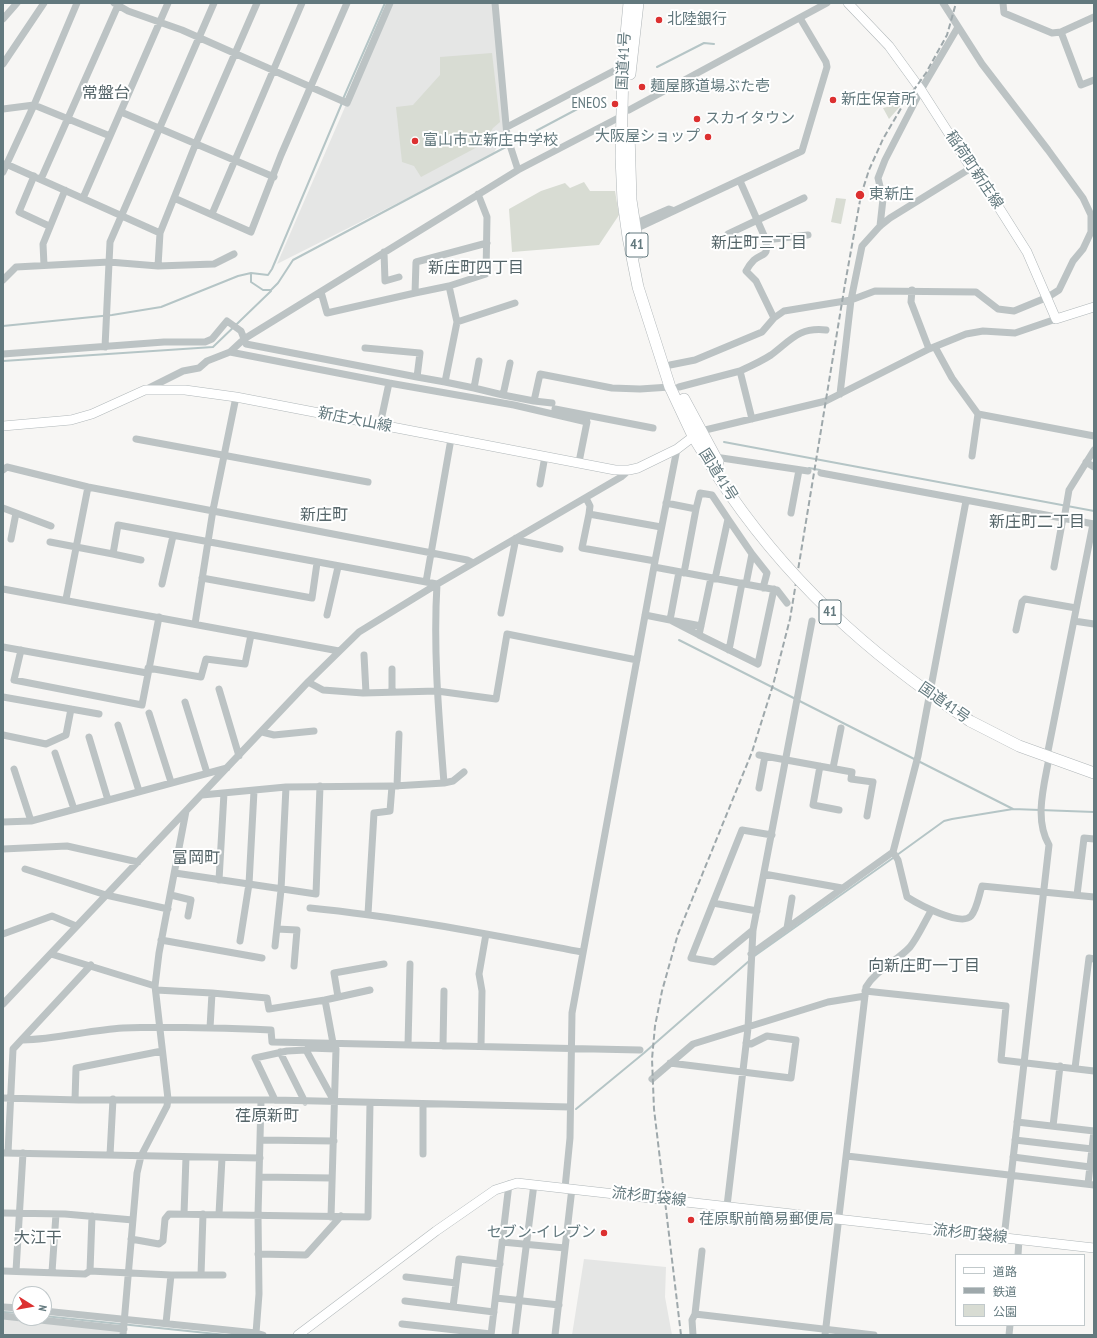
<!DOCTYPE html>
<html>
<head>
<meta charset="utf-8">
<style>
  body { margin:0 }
  #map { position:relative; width:1097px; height:1338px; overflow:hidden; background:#f7f6f4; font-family:"PT Sans Narrow","Noto Sans JP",sans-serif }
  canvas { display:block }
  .frame { position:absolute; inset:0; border:4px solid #63797e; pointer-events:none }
  .legend { position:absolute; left:955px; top:1254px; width:130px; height:72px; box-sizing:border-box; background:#fff; border:1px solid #c1c9cb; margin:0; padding:5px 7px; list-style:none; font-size:12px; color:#63797e }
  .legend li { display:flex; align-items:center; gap:8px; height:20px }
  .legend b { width:20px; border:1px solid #c1c9cb }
  .north { position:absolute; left:12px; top:1286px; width:40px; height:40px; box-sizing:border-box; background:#fff; border:1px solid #c1c9cb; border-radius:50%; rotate:101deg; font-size:11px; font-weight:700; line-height:16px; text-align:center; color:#63797e }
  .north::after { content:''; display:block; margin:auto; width:14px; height:18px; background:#dc3030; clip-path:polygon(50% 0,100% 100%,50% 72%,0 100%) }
</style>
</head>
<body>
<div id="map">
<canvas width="1097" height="1338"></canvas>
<div class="frame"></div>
<ul class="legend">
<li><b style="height:5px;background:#fff"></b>道路</li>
<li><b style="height:5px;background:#9ea8ab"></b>鉄道</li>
<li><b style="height:11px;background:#d8dcd3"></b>公園</li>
</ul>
<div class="north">N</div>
</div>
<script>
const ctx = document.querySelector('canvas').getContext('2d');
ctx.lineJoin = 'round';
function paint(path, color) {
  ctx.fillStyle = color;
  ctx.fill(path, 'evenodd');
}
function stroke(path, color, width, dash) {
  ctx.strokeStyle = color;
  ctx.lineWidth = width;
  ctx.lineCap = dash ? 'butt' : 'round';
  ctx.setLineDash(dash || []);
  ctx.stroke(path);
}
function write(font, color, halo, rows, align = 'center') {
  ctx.font = font + ' "PT Sans Narrow","Noto Sans JP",sans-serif';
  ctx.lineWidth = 4;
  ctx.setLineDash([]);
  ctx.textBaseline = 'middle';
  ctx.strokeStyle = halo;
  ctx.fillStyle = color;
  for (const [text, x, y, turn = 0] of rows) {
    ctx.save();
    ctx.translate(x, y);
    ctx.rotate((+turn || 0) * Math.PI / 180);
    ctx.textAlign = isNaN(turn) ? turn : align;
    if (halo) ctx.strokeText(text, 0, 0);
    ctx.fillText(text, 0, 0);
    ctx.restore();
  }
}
paint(new Path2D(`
  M390 3H493L507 127 493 155 277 264Z
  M584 1259 666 1267 665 1297 672 1335H572Z
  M3 1319 120 1330V1335H3Z`), '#e5e6e5');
paint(new Path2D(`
  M492 53 500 122 493 128 483 144 421 177 414 166 402 162 396 107 413 105 440 75V57Z
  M903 103 889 119 883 108Z
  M584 182 590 191H615L619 215 599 245 512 252 509 209 541 191 565 183 570 188Z
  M836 198 846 199 841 224 831 222Z`), '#d8dcd3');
stroke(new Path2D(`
  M657 67 704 43 714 44
  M343 99 385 3
  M251 273V282L263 290H271L278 283 293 260 583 106
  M3 326 112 315 161 307 238 276 251 273 268 275 272 269 342 103
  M3 361 213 347 271 291
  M724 442 1094 511
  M809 468 820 470
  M679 640 1013 809
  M897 855 944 821 952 819 1013 809 1094 812
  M753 957 893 858
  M576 1109 644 1053 749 961
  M3 1312 20 1313
  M44 1316 226 1335`), '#b5c5c6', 2);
const major = new Path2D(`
  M848 3 889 46 921 90 971 168 991 195 1027 252 1056 319 1094 307
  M3 426 71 420 92 414 145 390H185L236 397 615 470H629L638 468 677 449 698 433
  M298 1335 436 1231 495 1190 517 1183 1094 1248`);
const highway = new Path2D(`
  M629 3 623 66 621 157 623 201 628 237 638 287 670 387 693 436 717 475
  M630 74 638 3
  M629 133 631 200 639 253
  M684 399 718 462
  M970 721 1019 746 1094 773`);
stroke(major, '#b0b7b9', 10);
stroke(highway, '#b0b6b8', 12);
stroke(new Path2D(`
  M114 3 128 11 182 30 347 103 390 3
  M495 3 507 136 518 170
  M1003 3 1004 13 1052 33 1061 32 1094 17
  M3 19 17 3
  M1061 32 1081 85 1094 80
  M3 64 44 3
  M3 109 34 105 110 136
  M629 110 827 3
  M121 112 274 177
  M507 127 625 65
  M3 164H6L160 233
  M3 172 34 105 77 3
  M34 176 19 212 49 226
  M41 179 119 3
  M740 181 766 240C768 257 765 252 754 260 751 263 748 267 746 271L756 281 774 318
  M83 198 168 3
  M174 198 251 232 281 155 347 3
  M212 214 302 3
  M632 225 669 209 672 210
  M880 226 883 199 878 178 885 160 921 90 958 27
  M633 230 802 151 827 67 826 62 800 18
  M728 234 804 198
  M766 240 808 235
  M384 252 385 281 399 277
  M44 265 43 244 65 190
  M158 266 160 233 196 143 257 3
  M3 280 16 267 109 262 158 266 214 264 234 254
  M449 286 415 293 416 262 487 243
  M912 290 911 302 929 349
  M321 292 327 313 415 293
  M457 322 449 286 486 274 487 217 478 194
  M105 347 110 242 214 3
  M935 347 952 378 978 414 1094 436
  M365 348 420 353 417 377 445 382
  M230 352 389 383 380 425
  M3 354 164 342H205L212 339 227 321 241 331 246 344 417 377
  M479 361 474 388 503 395
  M510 363 503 395 534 401
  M670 365 695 360 762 332 774 318 784 311 851 300 875 291 976 292 998 309 1014 311 1048 297 1059 290 1073 261 1083 249 1091 232V215L1083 198 1048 150 982 64 943 3
  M389 383 514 405 587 422 579 462
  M679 387 740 371
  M474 388 445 382 457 322 515 303
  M147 389 183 371 199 368 207 361 230 352 244 339 518 170 622 116
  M840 394 851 300 862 246 880 226 890 218 971 168
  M552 403 534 401 540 374 612 388 640 389 670 387
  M555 409 653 428
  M752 419 740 371C751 366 762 361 771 355 791 340 799 327 826 330
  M701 431 826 401 929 349 966 334 983 331 1015 333 1056 319
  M136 439 368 482
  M972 456 978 414
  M715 457 808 471
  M1086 462 1094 467
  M3 470 7 467 88 487 432 553 467 560 473 563
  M821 473 1094 524
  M540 484 545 456
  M586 498 590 506 589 514
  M666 503 696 509 684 573
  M3 508 51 526
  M696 509 700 493 712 495 728 519 715 579
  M791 513 799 470
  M728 519 752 554 746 584
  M1064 519 1069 490 1094 450
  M11 539 16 513
  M50 542 113 554 118 525 437 584C433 651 439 717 444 783L453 781 464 772
  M113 554 141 560
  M752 554 767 573 763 588
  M655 561 582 548 589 514 661 527
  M654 567 777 590 787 603
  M1054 567 1063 518
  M202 578 312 598 317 563
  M711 578 699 635 758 664 774 589
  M426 582 451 439
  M162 584 173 536
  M3 589 339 651
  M66 599 88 487
  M501 613 516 538 521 541 560 549
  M327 615 338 567
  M645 615 670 620 679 572
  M1074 621 1094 624
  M195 624 213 510 236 397
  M1016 630 1022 602 1025 599 1076 608
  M699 635 670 620 701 626
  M3 647 147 673
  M21 650 14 680 142 705 159 617
  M729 650 742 583
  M364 655 366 693
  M148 668 201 677 206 659 245 664 251 635
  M392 669V692
  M308 682 323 690 363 693 437 691 496 699 507 634 637 660
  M219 689 239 756
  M3 697 99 714
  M185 702 207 773
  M149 713 171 782
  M118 725 139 791
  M262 732 274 735 314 731
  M3 735 46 744 66 735 71 709
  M89 737 108 800
  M1048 751 1093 524
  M55 753 74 809
  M759 755 852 772 851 779 873 782 867 816
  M820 766 813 805 839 810
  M833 768 841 728
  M14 769 31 821
  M394 786 444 783
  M397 786 399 734
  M759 788 765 756
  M202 795 286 787 392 786 390 811 374 813 368 914
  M3 822 31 821 227 768
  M3 849 67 846 138 862
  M893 852 898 860 907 897C918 904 961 927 971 916 977 909 979 895 982 886L1094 897
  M25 869 106 895 168 909
  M175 873 316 894 320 786
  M764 874 842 888
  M219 880 224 793
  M171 895 191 900 188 916
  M1077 895 1084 838 1094 839
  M713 903 757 911
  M310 908C402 917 492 935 582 952
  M787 928 792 898
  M277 929 297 930 294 966
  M753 930 714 962 691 958 742 830 772 835
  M3 934 52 916 76 926
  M161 940 262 958
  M240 941 249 884 254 791
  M275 946 281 890 286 787
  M51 954 155 986
  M751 954 893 852 918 756 966 501
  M156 990 212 993 210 1028
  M865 991 1006 1006 1001 1060 1094 1071
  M212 993 267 998 269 1009 325 1000 333 1043
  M338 997 334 973 384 964
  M325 1000 370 990
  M3 1004 308 682 359 632 434 586 621 477 629 470
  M23 1040C57 1039 90 1030 123 1028 172 1026 222 1028 271 1030L272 1042 640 1050
  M408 1045 410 964
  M443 1046 444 991
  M481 1046 482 991 479 974 486 934
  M306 1050 335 1103
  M280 1052 305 1102
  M670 1063 791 1078 796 1040 767 1036 751 1044 746 1043
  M1075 1068 1089 958 1094 959
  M652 1079 693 1044 828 1002 865 996
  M3 1098 79 1100H275L570 1107
  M75 1100 76 1068 162 1051
  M275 1100 255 1058 287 1051 306 1050 309 1048 336 1049 331 1217
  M261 1101 258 1215 259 1294 256 1333 263 1335
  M1017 1122 1094 1131 1088 1184
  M1053 1126 1060 1066
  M260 1140 334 1141
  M1015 1140 1092 1149
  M3 1153 260 1158
  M8 1153 13 1049 91 965
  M423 1154V1104
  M110 1155 113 1099
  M847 1156 1094 1185
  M1013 1157 1090 1167
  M259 1177 332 1178
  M565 1188 570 1138 572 1013 655 561 677 449
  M727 1206 748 1028 753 930 812 621
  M3 1213 65 1214 133 1220
  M184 1214 186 1157
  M219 1214 222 1158
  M1004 1238 1049 845C1034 819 1044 786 1049 758
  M131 1239 159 1244 163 1241 165 1219 169 1214 368 1217 370 1103
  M502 1242 565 1248
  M258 1254 306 1255 341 1216
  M1018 1255 1019 1240
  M3 1271 85 1274 90 1271 171 1275 166 1323
  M16 1271 23 1153
  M90 1271 92 1216
  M52 1272 56 1214
  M171 1275H223
  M201 1275 203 1214
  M406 1277 456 1283
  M496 1298 559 1305
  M405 1301 494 1312
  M3 1307 20 1308
  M453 1307 459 1259 500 1264
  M44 1311 256 1333
  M695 1314 874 1335
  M3 1316 124 1329
  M402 1324 491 1334
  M123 1335 137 1173 141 1156 167 1106 168 1099 155 986 159 953 186 811
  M491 1335 509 1184
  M515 1335 534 1184
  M555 1335 572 1188
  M693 1335 692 1320 695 1314 702 1251
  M825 1335 866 987C876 970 896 962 910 947 918 937 924 923 931 911
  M1009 1335 1010 1325`), '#bcc3c4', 7);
stroke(major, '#fff', 9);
stroke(highway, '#fff', 11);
stroke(new Path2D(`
  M681 1335 654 1109 652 1059 655 1026 662 991 678 934 752 752 773 685 790 619 845 284 861 195 869 170 883 139 903 105 926 73 947 35 956 3`), '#9ea8ab', 2, [6, 3]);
const highwayBridge = new Path2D(`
  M717 475C784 578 868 654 970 721`);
stroke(highwayBridge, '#b0b6b8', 12, []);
stroke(highwayBridge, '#fff', 11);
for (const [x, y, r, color] of [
  [659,20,4,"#dc3030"],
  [642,87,4,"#dc3030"],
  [833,100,4,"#dc3030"],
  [615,104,4,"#dc3030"],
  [697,119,4,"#dc3030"],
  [708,137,4,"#dc3030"],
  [415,141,4,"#dc3030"],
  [860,195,5,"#dc3030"],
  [691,1220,4,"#dc3030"],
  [604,1233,4,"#dc3030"]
]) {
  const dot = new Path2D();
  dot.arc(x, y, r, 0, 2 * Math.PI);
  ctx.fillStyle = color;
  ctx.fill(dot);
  stroke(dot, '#fff', 1.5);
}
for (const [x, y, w] of [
  [637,245,22],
  [830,612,22]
]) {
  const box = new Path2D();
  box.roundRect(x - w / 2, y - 12, w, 24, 3);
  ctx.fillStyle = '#fff';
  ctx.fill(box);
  stroke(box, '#63797e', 1);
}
write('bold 14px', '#63797e', null, [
  ["41",637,245],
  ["41",830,612]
]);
write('15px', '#63797e', '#fff', [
  ["北陸銀行",667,20],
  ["麺屋豚道場ぶた壱",650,87],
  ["新庄保育所",841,100],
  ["ENEOS",607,104,"right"],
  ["スカイタウン",705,119],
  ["大阪屋ショップ",700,137,"right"],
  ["富山市立新庄中学校",423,141],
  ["東新庄",869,195],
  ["荏原駅前簡易郵便局",699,1220],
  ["セブン-イレブン",596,1233,"right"]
], 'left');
write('15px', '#63797e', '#fff', [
  ["国道41号",624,61,-87],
  ["稲荷町新庄線",974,170,56],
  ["新庄大山線",355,420,11],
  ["国道41号",718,475,58],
  ["国道41号",944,703,35],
  ["流杉町袋線",649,1197,6],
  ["流杉町袋線",970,1234,6]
]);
write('16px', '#556569', '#fff', [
  ["常盤台",106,93],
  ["新庄町三丁目",759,243],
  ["新庄町四丁目",476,268],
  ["新庄町",324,515],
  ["新庄町二丁目",1037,522],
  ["富岡町",196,858],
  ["向新庄町一丁目",924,966],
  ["荏原新町",267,1116],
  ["大江干",38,1238]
]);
</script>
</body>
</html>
